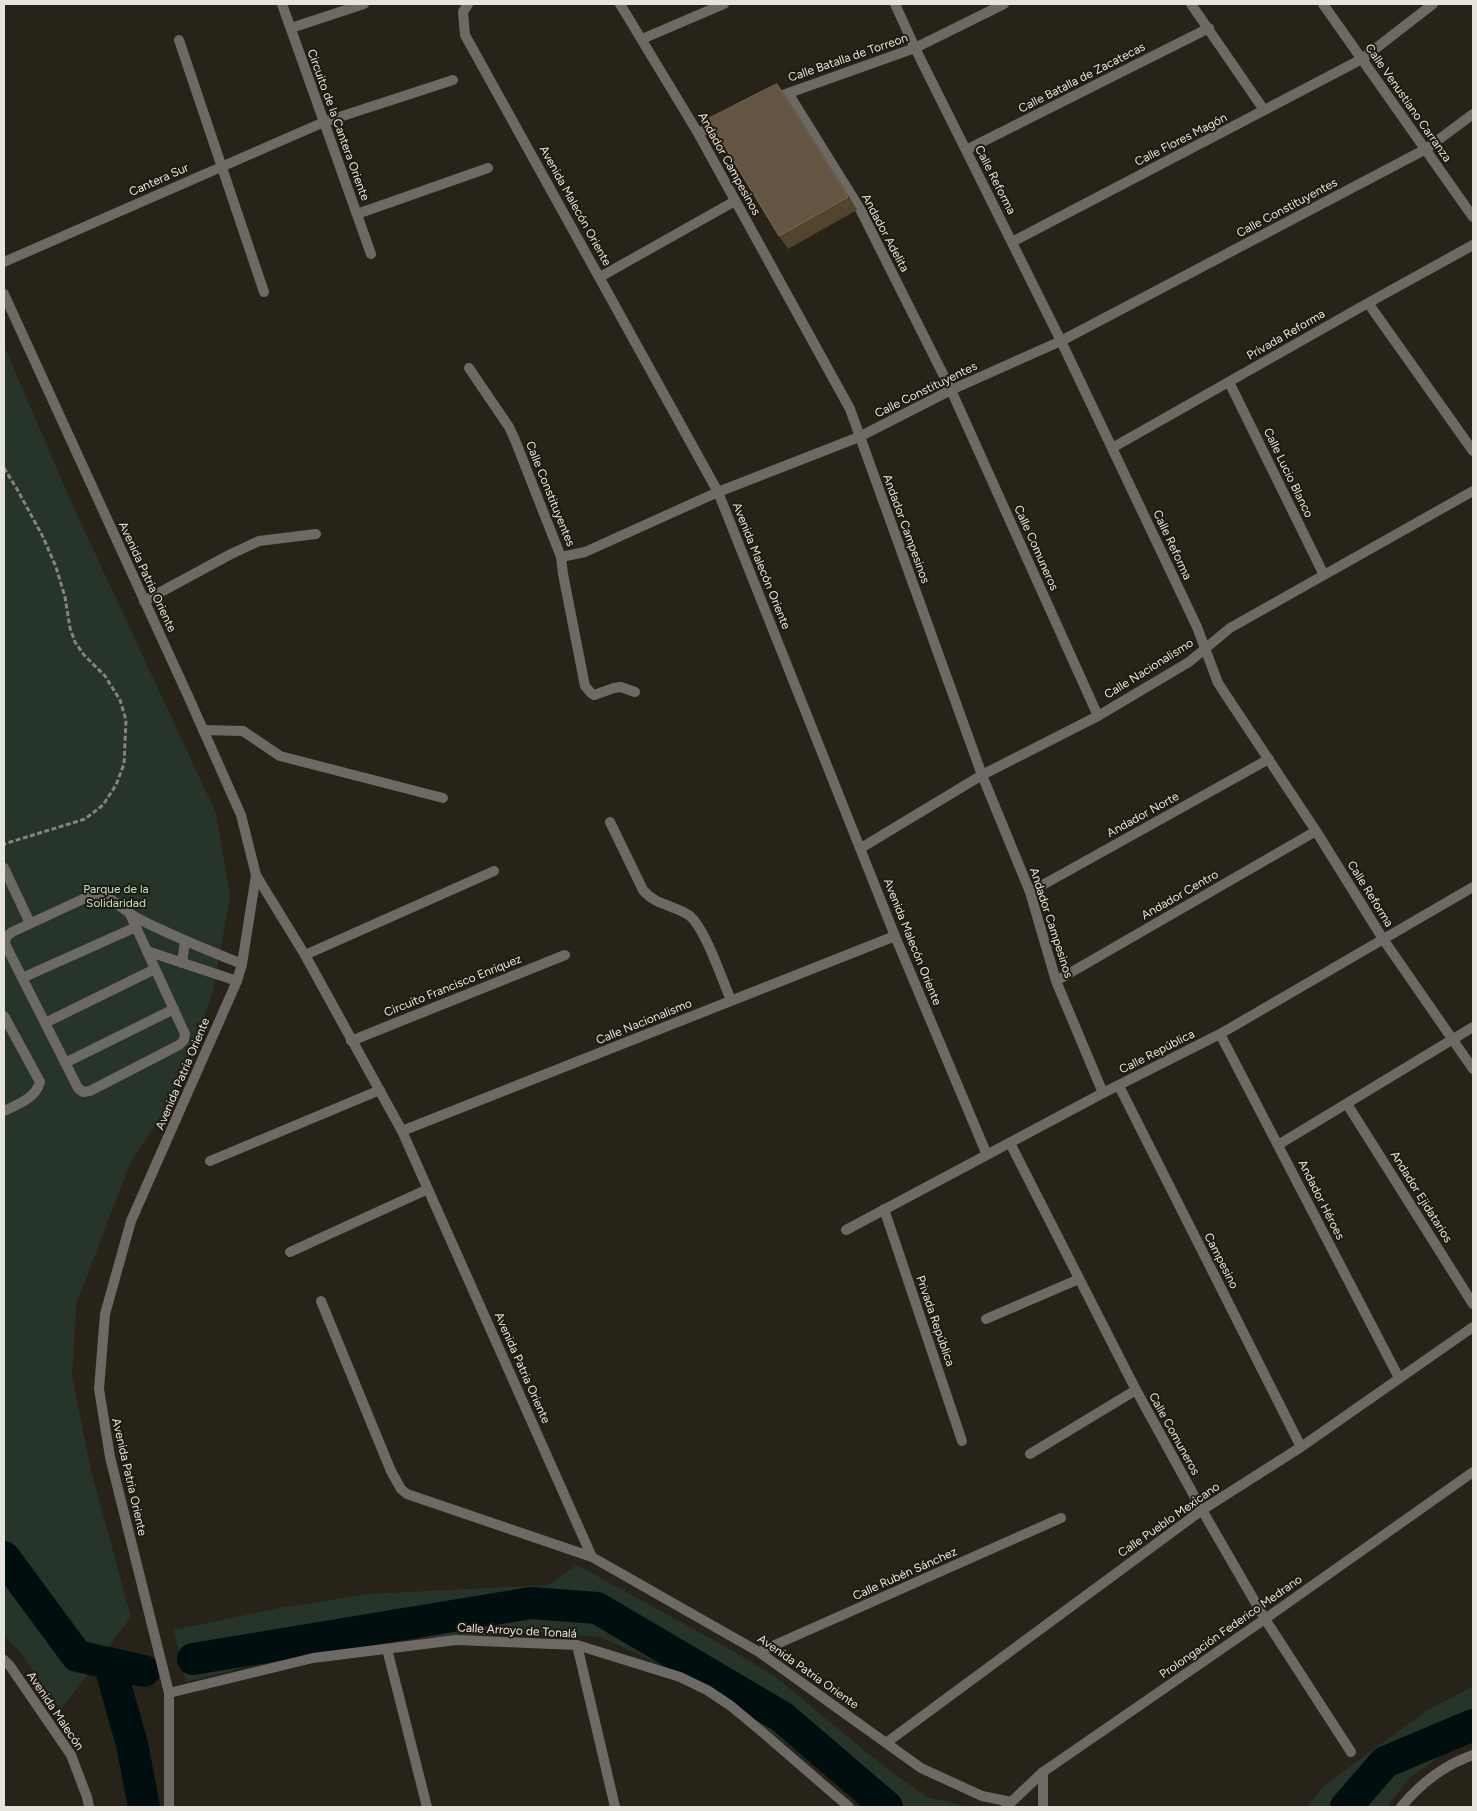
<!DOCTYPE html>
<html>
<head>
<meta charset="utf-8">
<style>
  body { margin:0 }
  #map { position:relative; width:1477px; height:1811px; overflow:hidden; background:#282319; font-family:Figtree,sans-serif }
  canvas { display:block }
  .frame { position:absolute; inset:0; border:5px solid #e7e4dd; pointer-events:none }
</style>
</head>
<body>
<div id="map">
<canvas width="1477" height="1811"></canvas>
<div class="frame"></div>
</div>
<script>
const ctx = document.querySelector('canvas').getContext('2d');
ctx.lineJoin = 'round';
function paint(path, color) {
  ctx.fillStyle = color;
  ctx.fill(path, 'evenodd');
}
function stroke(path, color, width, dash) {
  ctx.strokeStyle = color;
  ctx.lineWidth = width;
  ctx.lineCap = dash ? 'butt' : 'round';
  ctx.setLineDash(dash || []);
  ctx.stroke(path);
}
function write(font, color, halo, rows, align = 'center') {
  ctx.font = font + ' Figtree,sans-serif';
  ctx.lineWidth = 4;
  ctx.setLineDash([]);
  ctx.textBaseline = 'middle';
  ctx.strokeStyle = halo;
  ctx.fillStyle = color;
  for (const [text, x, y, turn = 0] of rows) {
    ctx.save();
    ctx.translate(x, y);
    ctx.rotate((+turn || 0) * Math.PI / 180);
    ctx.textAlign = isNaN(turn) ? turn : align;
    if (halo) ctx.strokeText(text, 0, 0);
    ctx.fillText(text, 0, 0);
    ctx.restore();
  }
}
paint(new Path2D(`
  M4 346 74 508 216 813 230 896 213 992 174 1097 131 1161 76 1305 72 1377 91 1470 131 1617 61 1710 19 1651 4 1635Z
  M577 1565 719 1643 774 1676 886 1768 927 1797 970 1807H868L716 1689 600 1637 553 1632 372 1640 288 1656 186 1682 174 1630 280 1608 370 1594 548 1585Z
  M1473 1686V1742L1455 1746 1409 1778 1387 1807H1306L1325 1785 1426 1711Z`), '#273429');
stroke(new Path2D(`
  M4 1557 77 1656 144 1671
  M193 1659 531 1603 597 1608 782 1717 887 1807
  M109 1663 132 1744 144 1807
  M1346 1807 1385 1762 1473 1725`), '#000e10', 32);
stroke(new Path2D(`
  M4 468 17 489 43 537 56 567 65 597 70 628 75 642 84 655 105 676 120 700 126 720 124 764 116 785 103 805 85 819 4 844`), '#87837b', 3, [5, 2.5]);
stroke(new Path2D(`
  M282 4 371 254
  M468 4 463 12 465 35 718 492 895 936 987 1155
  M620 4 698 133 850 409 982 775 1030 892 1056 981 1103 1093
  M895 4 915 48 1061 341 1112 448 1197 627 1218 683 1316 831 1383 939 1473 1069
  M1191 4 1264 110
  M1323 4 1473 217
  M291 28 364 4
  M642 39 724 4
  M179 40 264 292
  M788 93 860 209 951 390 1098 716
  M783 95 915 48 1004 4
  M698 133 725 121
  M966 150 1209 28
  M357 214 488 168
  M1012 242 1362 59 1433 4
  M4 262 324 122 453 80
  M600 277 735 201
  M1368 303 1473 451
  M469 368 509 427 515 440 561 557 563 574 585 686 591 693 594 695 614 688 621 687 635 692
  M1229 382 1324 575
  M1112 448 1368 303 1473 245
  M561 557 585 552 718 492 859 437 951 390 1061 341 1426 149 1473 114
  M144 601 231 554 259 541 316 534
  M203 730 243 731 280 756 443 798
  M610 822 643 890C656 906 675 905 690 916 706 930 722 980 731 1000
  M861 848 982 775 1098 716 1189 662 1230 628 1473 491
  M4 868 30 923
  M256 875 305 955 402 1131 592 1557
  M1030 892 1269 759
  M130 914 185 1034 184 1040 179 1045 90 1091 83 1092 78 1088 5 944 6 937 12 932 96 893C112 897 124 911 139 919 172 936 207 950 242 964
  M147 951 237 981
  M305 955 494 871
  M182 963 185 941
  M22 978 136 927
  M1056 981 1316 831
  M4 1016 40 1082C35 1099 18 1104 4 1111
  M45 1023 155 969
  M1220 1034 1399 1378
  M351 1041 565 955
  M65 1063 174 1009
  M1119 1086 1301 1447
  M1347 1104 1473 1304
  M402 1131 895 936
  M1010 1143 1136 1390 1202 1510 1265 1619 1351 1752
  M1278 1145 1473 1027
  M210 1161 380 1090
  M884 1209 962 1441
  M846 1230 1103 1093 1220 1034 1473 887
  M290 1252 428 1189
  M321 1301 391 1471 401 1489 407 1494 592 1557 759 1652 921 1768 982 1796 1011 1802
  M986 1319 1079 1279
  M1030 1454 1136 1390
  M577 1645 615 1807
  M387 1649 427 1807
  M759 1652 1061 1518
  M169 1693 313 1658 456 1640 577 1645 680 1677 707 1690 731 1706 761 1731 849 1807
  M886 1743 1202 1510 1301 1447 1473 1327
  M1043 1807V1772
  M1401 1807C1421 1783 1444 1765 1473 1755`), '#6d6a65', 10);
stroke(new Path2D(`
  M4 294 189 698 241 815 256 875 242 964 237 981 131 1221 105 1314 99 1389 110 1457 169 1693V1807
  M4 1660 10 1666 71 1755 87 1797 89 1807
  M1006 1807 1043 1772 1265 1619 1473 1472`), '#6d6a65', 10);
paint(new Path2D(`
  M777 84 786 97 857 210 788 249 779 236Z`), '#53442e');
paint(new Path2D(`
  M777 84 786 97 857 210 848 197Z`), '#3b301e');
const building = new Path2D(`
  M777 84 848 197 779 236 708 119Z`);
paint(building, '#635541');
stroke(building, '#786c59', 1);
write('12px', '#e7e4dd', '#1f1a10', [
  ["Calle Batalla de Torreon",848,58,-19],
  ["Calle Batalla de Zacatecas",1082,78,-27],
  ["Calle Venustiano Carranza",1408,103,55],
  ["Circuito de la Cantera Oriente",338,125,70],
  ["Calle Flores Magón",1181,140,-27],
  ["Andador Campesinos",729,164,61],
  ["Cantera Sur",159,180,-24],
  ["Calle Reforma",995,180,63],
  ["Avenida Malecón Oriente",575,206,61],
  ["Calle Constituyentes",1287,208,-28],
  ["Andador Adelita",885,233,62],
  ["Privada Reforma",1286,335,-30],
  ["Calle Constituyentes",926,390,-26],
  ["Calle Lucio Blanco",1288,473,64],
  ["Calle Constituyentes",550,494,68],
  ["Andador Campesinos",906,529,70],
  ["Calle Reforma",1172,545,65],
  ["Calle Comuneros",1036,548,66],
  ["Avenida Malecón Oriente",761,566,68],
  ["Avenida Patria Oriente",147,577,65],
  ["Calle Nacionalismo",1149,669,-32],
  ["Andador Norte",1143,815,-29],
  ["Calle Reforma",1370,894,58],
  ["Andador Centro",1180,895,-30],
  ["Andador Campesinos",1051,923,72],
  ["Avenida Malecón Oriente",912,942,68],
  ["Circuito Francisco Enriquez",453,986,-22],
  ["Calle Nacionalismo",644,1022,-22],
  ["Calle República",1157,1052,-27],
  ["Avenida Patria Oriente",183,1074,-67],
  ["Andador Ejidatarios",1421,1197,58],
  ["Andador Héroes",1321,1200,63],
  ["Campesino",1221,1261,63],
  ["Privada República",935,1321,71],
  ["Avenida Patria Oriente",522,1368,66],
  ["Calle Comuneros",1174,1434,61],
  ["Avenida Patria Oriente",129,1477,77],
  ["Calle Pueblo Mexicano",1169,1520,-35],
  ["Calle Rubén Sánchez",905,1574,-24],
  ["Prolongación Federico Medrano",1231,1627,-35],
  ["Calle Arroyo de Tonalá",517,1631,3],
  ["Avenida Patria Oriente",808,1672,35],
  ["Avenida Malecón",55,1711,56]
]);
write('12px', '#b8e6bf', '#1f1a10', [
  ["Parque de la",116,889],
  ["Solidaridad",116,903]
]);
</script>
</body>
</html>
